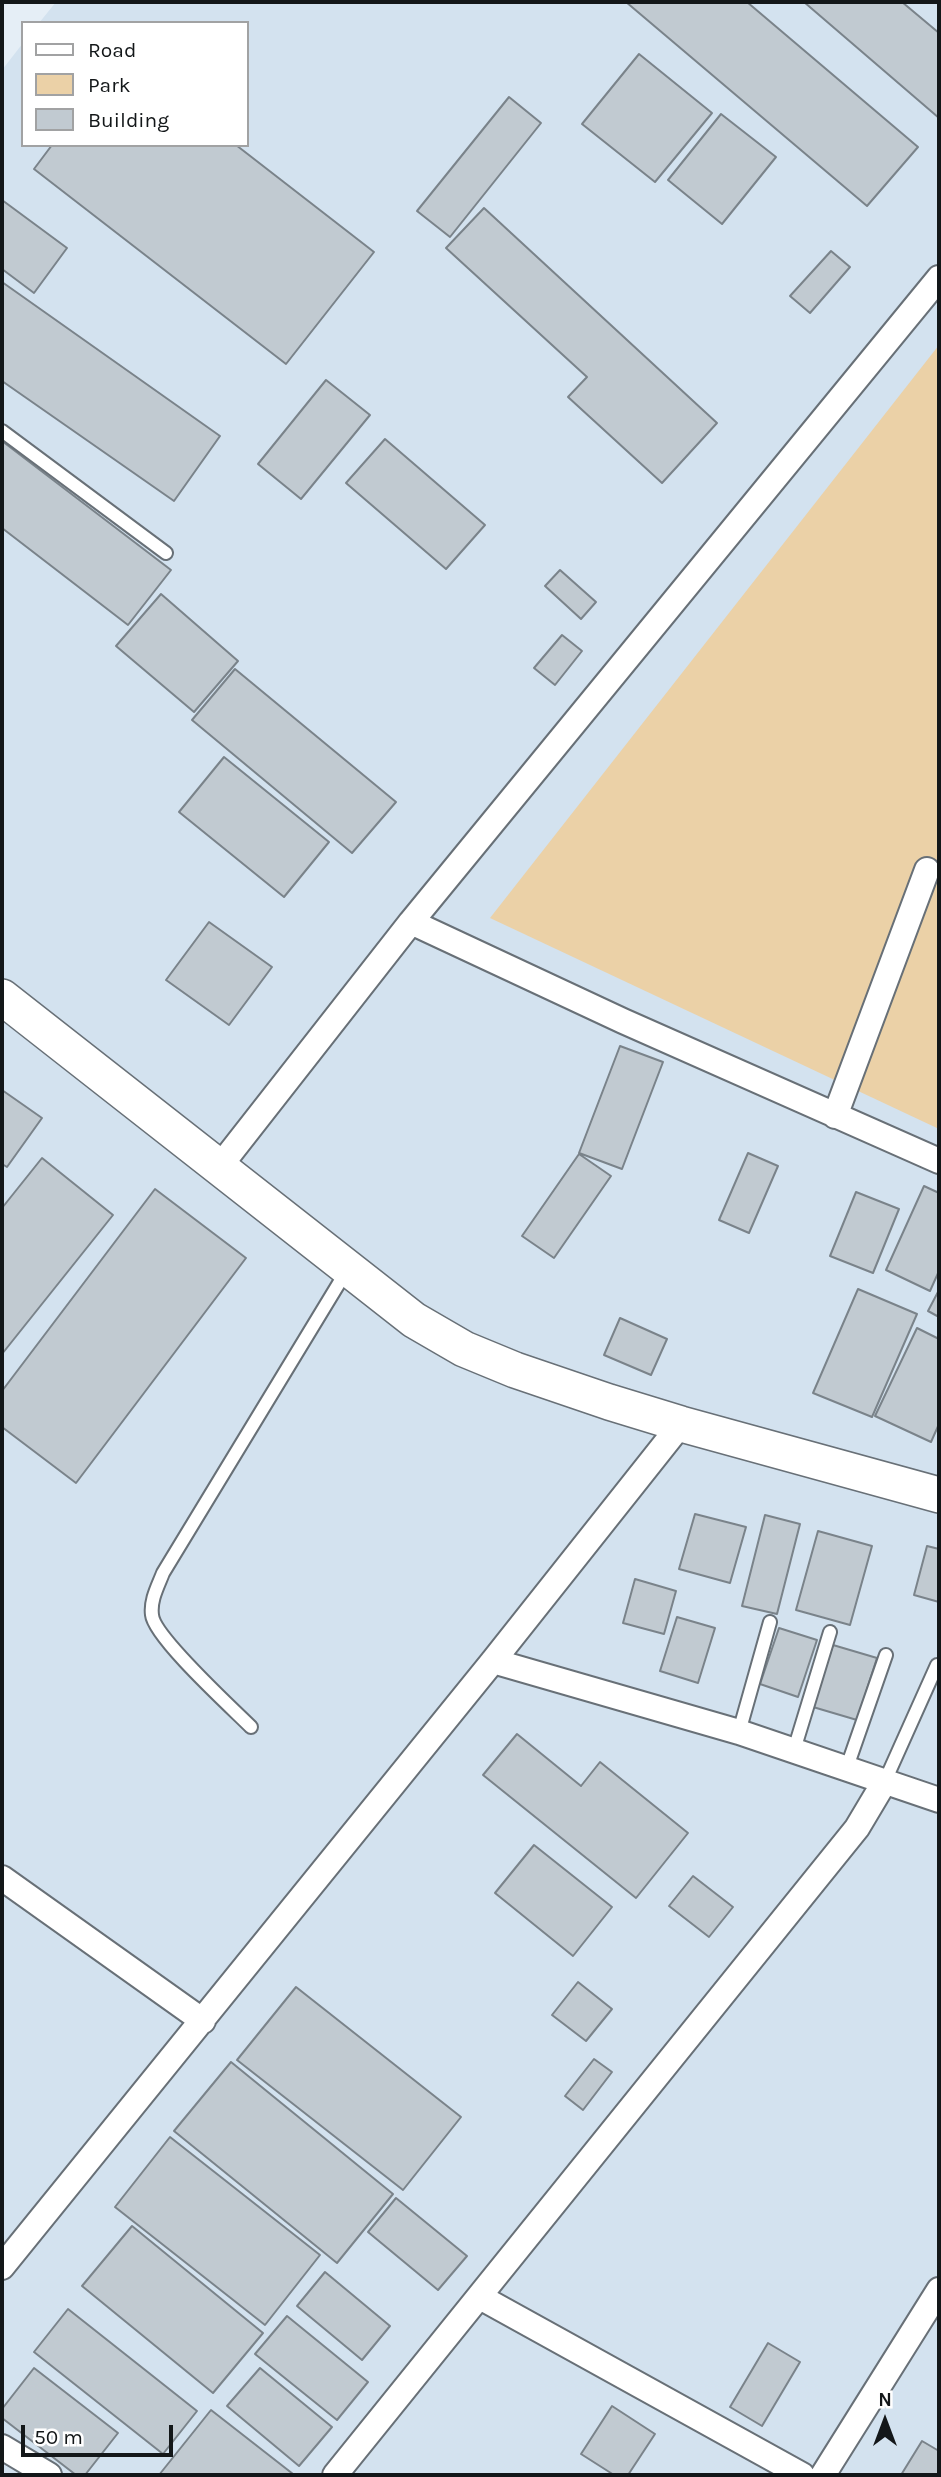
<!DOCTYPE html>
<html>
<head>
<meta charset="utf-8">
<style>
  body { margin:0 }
  #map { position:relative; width:941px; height:2477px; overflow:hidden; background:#e5eef6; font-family:Karla,sans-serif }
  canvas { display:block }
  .frame { position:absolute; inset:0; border:4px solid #131719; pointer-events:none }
  .legend { position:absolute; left:21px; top:21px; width:228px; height:126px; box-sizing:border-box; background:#fff; border:2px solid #a1a2a3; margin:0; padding:9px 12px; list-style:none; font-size:21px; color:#131719 }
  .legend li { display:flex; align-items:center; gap:14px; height:35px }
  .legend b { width:35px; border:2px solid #a1a2a3 }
  .north { position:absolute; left:850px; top:2386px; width:70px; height:70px; -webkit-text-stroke:5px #fff; paint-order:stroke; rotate:0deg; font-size:19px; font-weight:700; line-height:28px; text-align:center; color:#131719 }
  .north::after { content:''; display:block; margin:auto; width:24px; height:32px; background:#131719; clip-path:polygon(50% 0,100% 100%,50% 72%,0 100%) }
  .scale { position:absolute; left:21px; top:2425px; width:152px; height:32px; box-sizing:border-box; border:4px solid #131719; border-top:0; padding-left:9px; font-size:21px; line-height:24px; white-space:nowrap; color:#131719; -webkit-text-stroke:5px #fff; paint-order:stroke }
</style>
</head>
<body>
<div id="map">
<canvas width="941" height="2477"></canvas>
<div class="frame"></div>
<ul class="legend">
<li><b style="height:9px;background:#fff"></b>Road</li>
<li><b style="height:19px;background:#ebd1a7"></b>Park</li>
<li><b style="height:19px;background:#c1cad1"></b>Building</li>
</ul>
<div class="north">N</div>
<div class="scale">50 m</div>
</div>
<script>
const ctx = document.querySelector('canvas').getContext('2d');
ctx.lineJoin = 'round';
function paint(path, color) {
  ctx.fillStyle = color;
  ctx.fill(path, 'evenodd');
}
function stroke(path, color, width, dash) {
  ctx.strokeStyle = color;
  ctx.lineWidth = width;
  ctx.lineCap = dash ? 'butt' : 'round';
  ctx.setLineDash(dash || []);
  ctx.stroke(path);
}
paint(new Path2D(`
  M56 2H939V2475H2V70L23 43V145H247V23H39Z`), '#d3e2ef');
paint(new Path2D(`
  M939 345V1129L490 918Z`), '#ebd1a7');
const building = new Path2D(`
  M626 2H747L918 147 867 206Z
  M804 2H902L939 33V118Z
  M639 54 712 113 655 182 582 124Z
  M509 97 541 123 450 237 417 211Z
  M721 114 776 157 722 224 668 180Z
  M52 145H236L374 252 286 364 34 169Z
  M2 200 67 248 34 293 2 269Z
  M484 208 717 423 662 483 568 397 587 377 446 248Z
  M831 251 850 267 810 313 790 296Z
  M2 282 220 436 174 501 2 381Z
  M326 380 370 415 301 499 258 464Z
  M385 439 485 525 446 569 346 483Z
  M2 441 171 570 128 625 2 528Z
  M560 570 596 602 581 619 545 586Z
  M161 594 238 661 194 712 116 646Z
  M562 635 582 651 555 685 534 668Z
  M235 669 396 802 352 853 192 720Z
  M224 757 329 842 284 897 179 812Z
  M209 922 272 967 229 1025 166 980Z
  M620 1046 663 1062 622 1169 579 1153Z
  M2 1090 42 1118 7 1167 2 1164Z
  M748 1153 778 1166 749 1233 719 1220Z
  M579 1154 611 1176 554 1258 522 1236Z
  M42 1158 113 1215 2 1354V1208Z
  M924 1186 939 1193V1271L930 1291 886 1270Z
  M155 1189 246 1258 76 1483 2 1427V1391Z
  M856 1192 899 1209 873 1273 830 1256Z
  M858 1289 917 1314 872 1417 813 1393Z
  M939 1290V1317L928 1311Z
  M620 1318 667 1339 651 1375 604 1355Z
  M917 1328 939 1339V1424L931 1442 875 1416Z
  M695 1514 746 1527 730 1583 679 1569Z
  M765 1515 800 1524 777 1614 742 1606Z
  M818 1531 872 1546 850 1625 796 1610Z
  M927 1546 939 1549V1602L914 1595Z
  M635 1579 676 1591 664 1634 623 1623Z
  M677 1617 715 1628 698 1683 660 1671Z
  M779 1628 817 1640 798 1697 760 1684Z
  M833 1645 877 1658 857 1720 813 1707Z
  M517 1734 581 1786 600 1762 688 1833 636 1898 483 1775Z
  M534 1845 612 1907 573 1956 495 1893Z
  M693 1876 733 1907 709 1937 669 1906Z
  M578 1982 612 2009 586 2041 552 2015Z
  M296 1987 461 2117 403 2190 237 2060Z
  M594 2059 612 2072 583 2110 565 2096Z
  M231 2062 393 2194 337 2263 174 2131Z
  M170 2137 320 2255 265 2325 115 2207Z
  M396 2198 467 2256 438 2290 368 2232Z
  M132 2226 263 2333 213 2393 82 2286Z
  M325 2272 390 2326 362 2360 297 2306Z
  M68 2309 197 2411 163 2454 34 2352Z
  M287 2316 368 2382 337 2420 255 2354Z
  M768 2343 800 2362 762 2426 730 2407Z
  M34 2368 118 2433 85 2475H76L2 2418V2409Z
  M260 2368 332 2427 299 2466 227 2406Z
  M612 2406 655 2434 628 2475H614L581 2454Z
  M211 2410 293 2474 291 2475H159Z
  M922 2441 939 2451V2475H901Z`);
paint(building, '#c1cad1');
stroke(building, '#7a838a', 2);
const lane = new Path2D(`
  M2 431 166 553
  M251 1727C232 1708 154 1637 152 1615 150 1600 158 1586 163 1573L347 1270
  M739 1732 770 1622
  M794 1750 830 1632
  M847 1767 886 1655
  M885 1781 937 1665`);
const street = new Path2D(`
  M411 922 623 1021 939 1161
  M835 1116 927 870
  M220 1166 411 922 939 278
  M493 1661 739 1732 939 1800
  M2 1878 203 2021
  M2 2267 493 1661 681 1424
  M480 2297 802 2475
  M2 2447 49 2475
  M335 2475 857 1828 885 1781
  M823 2475 939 2290`);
const secondary = new Path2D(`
  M2 997 414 1320 464 1349 515 1370 609 1402 681 1424 939 1495`);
stroke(lane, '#687077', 16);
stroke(street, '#687077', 28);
stroke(secondary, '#687077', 38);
stroke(lane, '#fff', 12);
stroke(street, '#fff', 24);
stroke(secondary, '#fff', 35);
</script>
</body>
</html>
